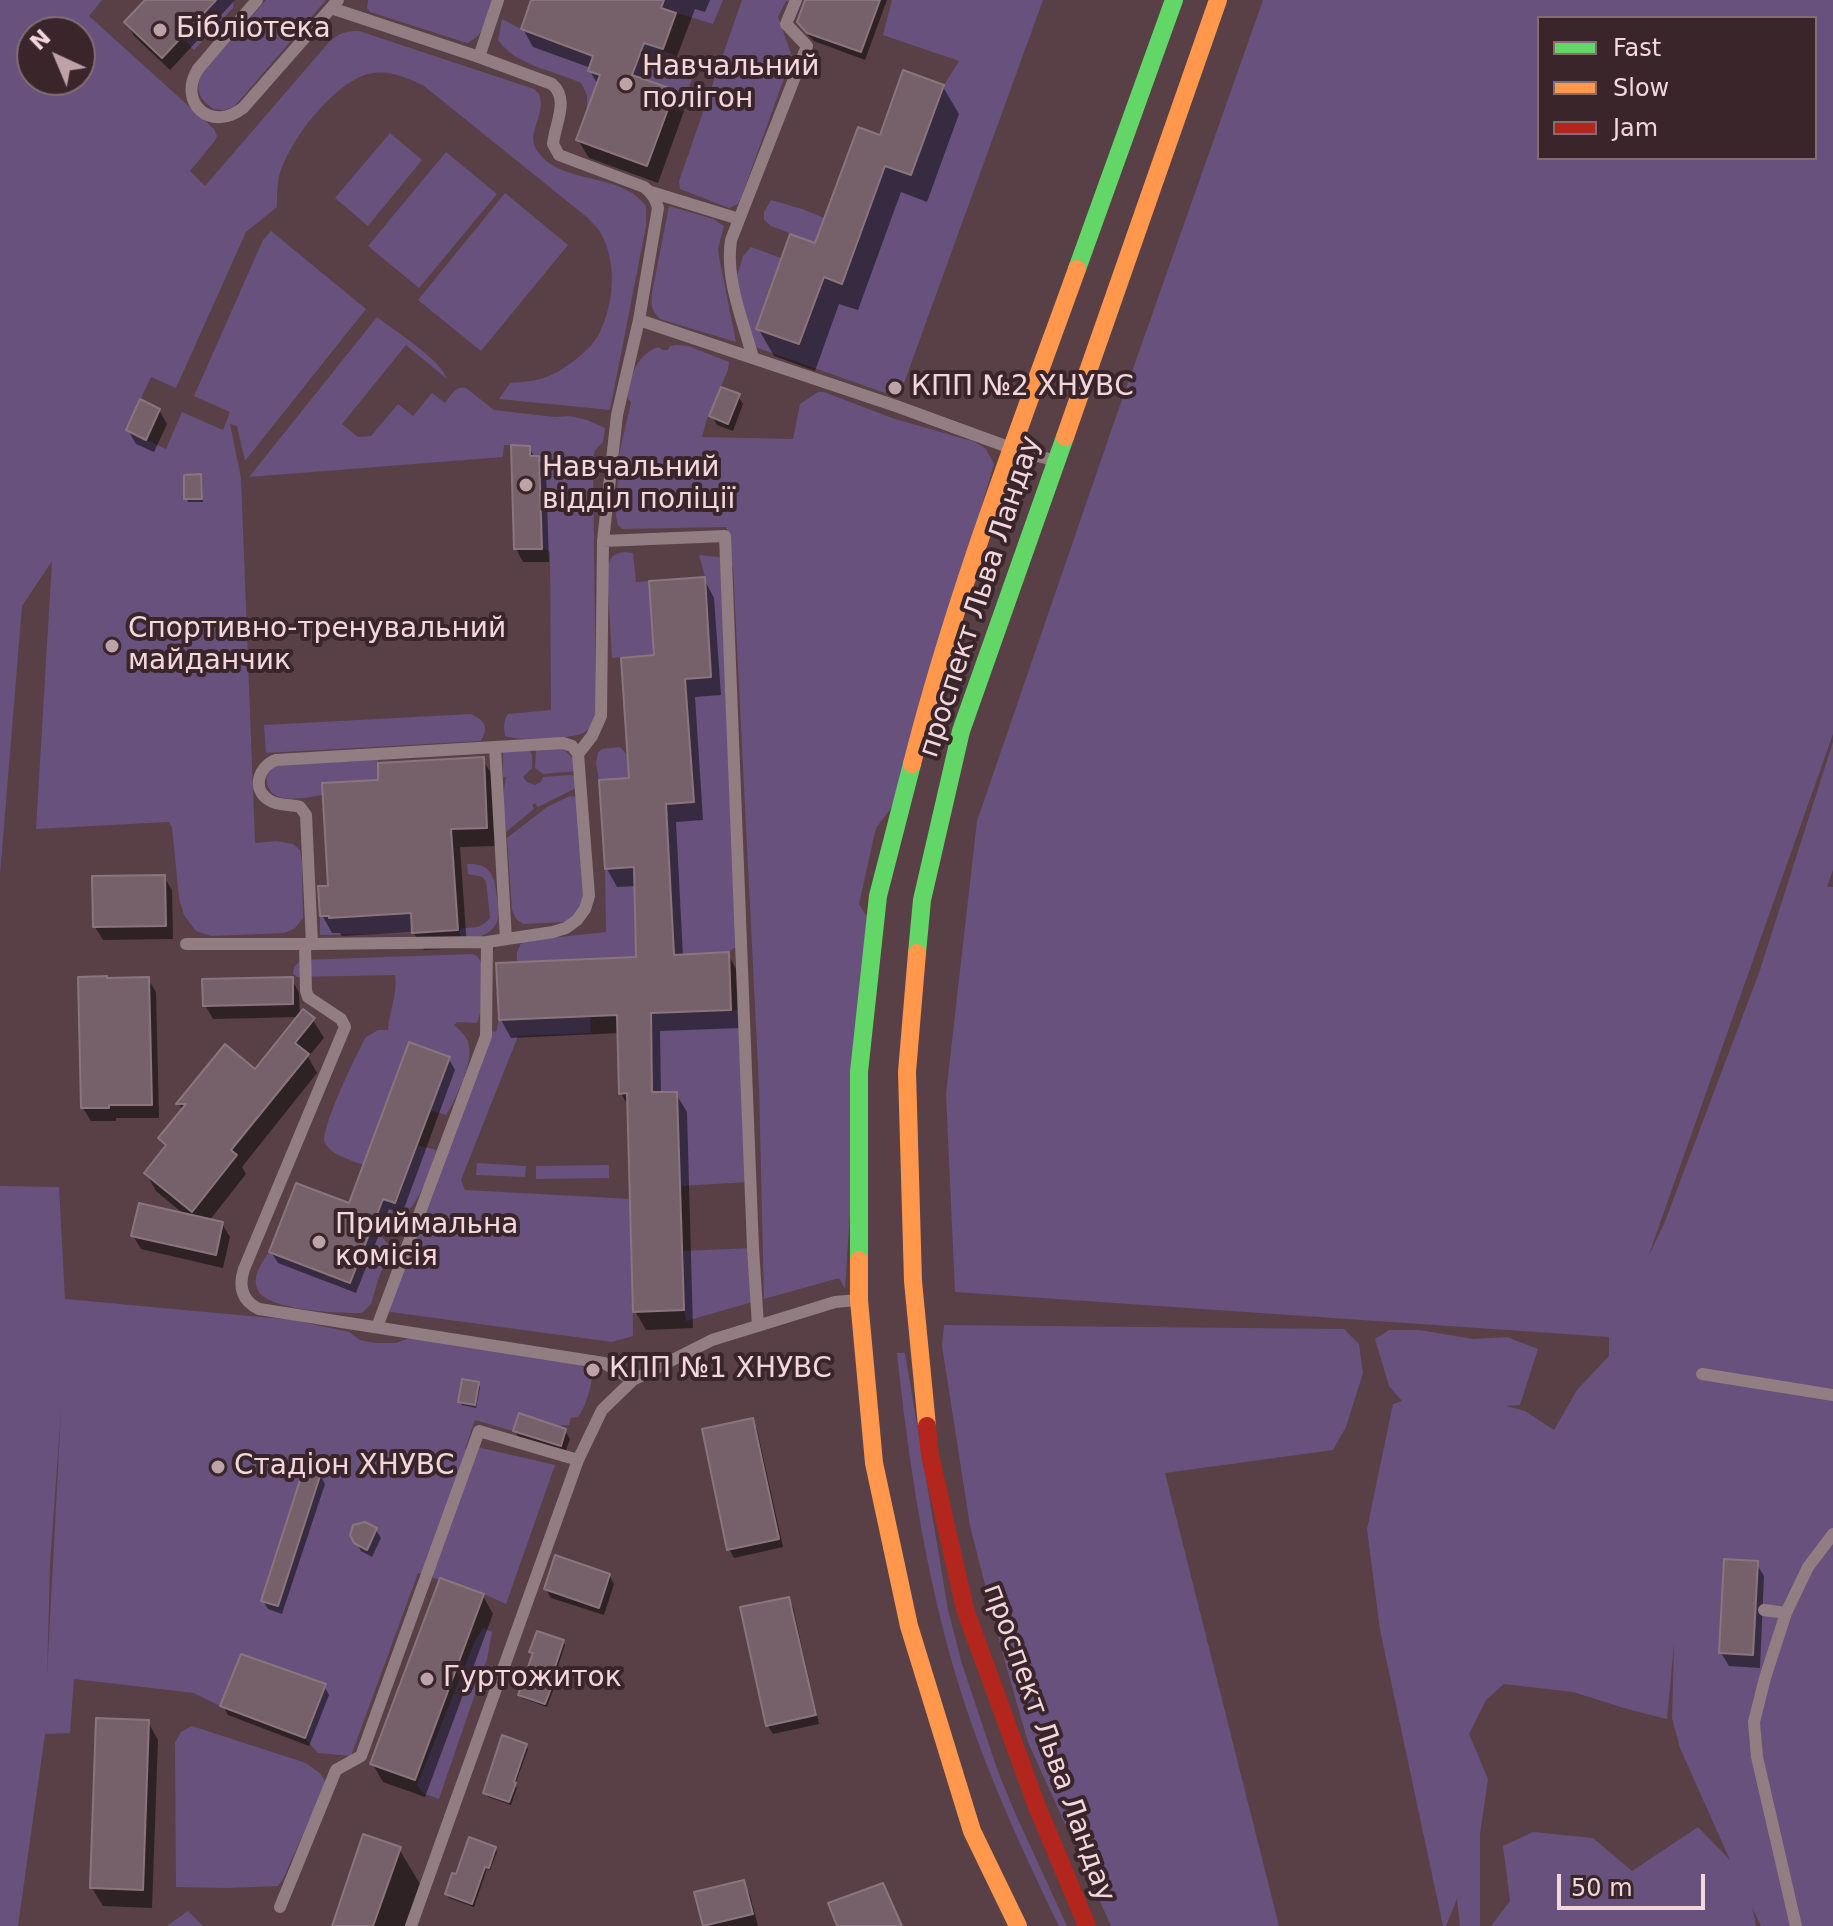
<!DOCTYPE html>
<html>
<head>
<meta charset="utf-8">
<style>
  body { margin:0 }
  #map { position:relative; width:1833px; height:1926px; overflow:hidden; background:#584046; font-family:"DejaVu Sans",sans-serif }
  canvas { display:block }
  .legend { position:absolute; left:1537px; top:16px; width:280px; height:144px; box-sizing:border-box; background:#3a252a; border:2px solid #846c71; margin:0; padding:10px 14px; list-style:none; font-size:24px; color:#f3d7dc }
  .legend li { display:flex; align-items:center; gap:16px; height:40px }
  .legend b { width:40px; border:2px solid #846c71 }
  .north { position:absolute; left:16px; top:16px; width:80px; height:80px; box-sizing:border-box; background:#3a252a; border:2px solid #846c71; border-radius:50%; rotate:316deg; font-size:22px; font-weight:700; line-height:32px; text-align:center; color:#f3d7dc }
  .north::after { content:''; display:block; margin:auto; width:28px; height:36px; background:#bda2a8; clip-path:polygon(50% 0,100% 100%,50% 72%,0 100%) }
  .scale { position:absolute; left:1557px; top:1874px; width:148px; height:36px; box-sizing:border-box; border:4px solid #f3d7dc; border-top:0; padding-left:10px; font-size:24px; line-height:28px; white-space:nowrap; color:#f3d7dc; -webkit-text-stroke:6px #3a252a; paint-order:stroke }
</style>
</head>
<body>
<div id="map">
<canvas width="1833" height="1926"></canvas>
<ul class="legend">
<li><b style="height:10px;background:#63d668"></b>Fast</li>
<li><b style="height:10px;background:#ff974d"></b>Slow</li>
<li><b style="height:10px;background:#b3261e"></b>Jam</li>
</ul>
<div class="north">N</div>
<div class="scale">50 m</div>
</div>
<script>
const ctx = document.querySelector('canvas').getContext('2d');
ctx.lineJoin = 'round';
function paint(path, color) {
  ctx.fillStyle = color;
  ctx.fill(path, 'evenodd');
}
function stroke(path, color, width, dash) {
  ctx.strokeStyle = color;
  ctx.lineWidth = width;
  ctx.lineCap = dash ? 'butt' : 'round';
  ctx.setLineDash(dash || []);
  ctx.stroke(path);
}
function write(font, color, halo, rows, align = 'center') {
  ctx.font = font + ' "DejaVu Sans",sans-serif';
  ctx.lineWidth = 8;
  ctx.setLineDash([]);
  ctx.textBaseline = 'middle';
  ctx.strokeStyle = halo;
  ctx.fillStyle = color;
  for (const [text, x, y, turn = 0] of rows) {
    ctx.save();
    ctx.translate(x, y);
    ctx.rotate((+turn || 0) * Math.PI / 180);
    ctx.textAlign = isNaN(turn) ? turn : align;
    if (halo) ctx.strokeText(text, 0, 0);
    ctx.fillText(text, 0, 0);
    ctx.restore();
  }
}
paint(new Path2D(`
  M0 0H102L89 16 214 129 217 136 214 142 190 171 205 186 330 41C339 33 347 31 359 31L534 89 539 94C547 114 526 132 536 149 558 186 621 171 646 206V226L610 410 499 399 510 383C522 382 535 381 547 377 564 370 590 351 599 334 614 304 618 262 600 232 597 227 592 223 588 218L424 86C406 77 385 68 365 75 332 86 292 138 281 170 277 180 277 196 277 207L246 232 176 388 151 377 126 430 166 449 182 412 223 430 230 412 194 396 263 240 271 231 366 309 245 461 237 426 230 424 241 478 255 843 276 841 293 844 300 850 302 861 303 918 295 928 285 933 211 936 196 931 184 915 179 898 172 827 169 822 36 829 52 561 22 606 0 875ZM32 32H80V80H32Z
  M216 0H234L233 8 194 50 182 37Z
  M266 0H326L234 107 224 110 213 109C198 97 196 91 201 74Z
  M368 0H493C488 17 485 36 467 43L370 12 367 8Z
  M664 0H723L713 24 661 8Z
  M742 0H796L795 2 786 1 778 17 792 56 741 198 738 204 729 208 680 189 679 181Z
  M892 0H1043L904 383 891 378 885 393 755 347 736 279 743 256 751 247 781 258 756 328 799 344 824 277 842 283 885 166 911 174 944 85 959 61 883 35Z
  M1263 0H1833V734L1648 1257 1664 1224 1759 973 1833 742V870L1827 887H1833V1926H1761L1752 1907 1756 1926H1491L1510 1901 1503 1846 1533 1832 1593 1838 1632 1871 1698 1827 1730 1860 1680 1748 1672 1718 1674 1644 1667 1719 1627 1709 1573 1692 1504 1684 1486 1700 1469 1734 1488 1779 1480 1834V1926H1460L1457 1899 1446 1926H1443L1380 1630 1367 1529 1393 1404 1402 1401 1389 1386 1375 1339 1389 1330H1419L1473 1339 1507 1337 1538 1349 1520 1405 1506 1406 1525 1411 1554 1430 1577 1390 1609 1356V1337L955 1292 946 1094 977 821 1111 431ZM1539 18H1815V158H1539Z
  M502 19 521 29 568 46 598 43 588 70 599 77 587 112V95L581 83C551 69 518 67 498 40Z
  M644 43 697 64 687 94 632 75Z
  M390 133 422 160 368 226 335 198Z
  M446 152 497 194 419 288 368 246Z
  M505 193 568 245 481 351 418 300Z
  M771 200 802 209 824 218 815 243 771 226 764 220V212Z
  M669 206 713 219 724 226 718 249 719 257 736 342 660 319C651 310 651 305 652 293Z
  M377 317C394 330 442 361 447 379L406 345 342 424 358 437 371 436 398 404 413 416 432 393 445 403C451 395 456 385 466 388L494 410 555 417 570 416 587 420 605 428 603 442 595 450 593 458 596 712C594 720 591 729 583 733 571 739 517 741 505 736 504 728 503 721 508 714L551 710 550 552 542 547 539 456H530V446L504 445 503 457 249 477Z
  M677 345 688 346 729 362 728 370 707 419 702 437 793 439 800 404 818 392H824L892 418 975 442 986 449 994 464 892 807 876 828 859 904 869 920 845 1289 839 1278 764 1299 759 1086 733 567 727 565 738 945 729 952 674 955 666 804 694 802 685 679 711 676 705 577 699 555 726 558 727 527 622 529 618 525 616 516 619 455 631 402 628 399C629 378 636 355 658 347L663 350H668L670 346Z
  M625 552 633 553 636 582 649 581 654 655 612 658 607 571C610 558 611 554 625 552Z
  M471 714C485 721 489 726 481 741L266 753 264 725Z
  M558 746C568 752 576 759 577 771L543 774 535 768 536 750Z
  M620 747 628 756 629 778 599 780 596 763 598 752 602 749Z
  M529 749 532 755V768L523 777 527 782 535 785 541 782 543 777 570 775 575 776 576 788 538 807 535 803 532 805 534 809 506 832 503 797 506 777H503V752Z
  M378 760 379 780 323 783V795C307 797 270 807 267 782 266 774 270 770 275 765Z
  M570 796 577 797 587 894 583 906 567 922 523 924 516 919 512 910 507 838 547 807Z
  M467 864C492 863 495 878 497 898 498 904 499 912 498 918 495 934 476 940 462 938L459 933 461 928C474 928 482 928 490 918L486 881 482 877 468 874Z
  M634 867 636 957 517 962V952L522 941 606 932 605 869Z
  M411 913 412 933 320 935V916Z
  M473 954 478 957 481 962 482 1007 477 1023 457 1022 454 1025C461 1031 467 1036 469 1046 473 1063 455 1101 446 1115L430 1110 450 1057 363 1165C351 1160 331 1155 325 1143 319 1131 358 1051 366 1037L378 1030H388C389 1011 398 994 395 975L297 977 293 974 294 967 301 960Z
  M744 1010 750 1182 680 1186 677 1092H652L651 1013Z
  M590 1016 591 1033 518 1036 461 1180 465 1190 632 1199 633 1336 612 1342 383 1311 486 1030 496 1032 499 1020Z
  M417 1145 436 1150C432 1170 406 1244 376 1214 371 1208 367 1198 363 1191L395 1203Z
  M477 1163 526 1166 525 1177 476 1175Z
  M609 1165V1178L536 1179V1166Z
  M0 1186 59 1187 65 1299 293 1320 349 1332 360 1340 375 1343H396L413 1337 577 1363 593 1374C590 1389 587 1404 578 1417L571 1418 569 1425 557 1426 519 1413 513 1431 475 1420 465 1449 473 1446 555 1465 506 1604 484 1594 418 1573 351 1756 318 1753 305 1738 325 1684 241 1654 220 1706 194 1693 74 1679 70 1733 45 1734 18 1926H0ZM61 1411V1412L47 1676 50 1564Z
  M370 1232 382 1237 388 1244V1256L379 1277 371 1304 362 1313C341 1314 270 1310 259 1292 250 1278 262 1263 269 1252L350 1283Z
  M753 1248 756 1301 686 1321 684 1310 682 1251Z
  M944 1325 1344 1329 1359 1344 1363 1373 1346 1427 1333 1450 1165 1473 1279 1926H1111L1028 1742 1003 1655 970 1526 942 1346Z
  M897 1353H905L948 1610 962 1664 997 1769 1016 1815 1067 1926H1059C1018 1842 979 1756 953 1666 924 1564 908 1458 897 1353Z
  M483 1628 492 1632 487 1659 439 1799 423 1793 417 1785 475 1641Z
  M192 1726 306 1763 321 1774 326 1783 283 1879 278 1886 228 1888 176 1887 175 1743 181 1732Z
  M188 1911 203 1926H168V1925Z`), '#68517d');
paint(new Path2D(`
  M148 0H235L170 70 134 36 127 23Z
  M533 0H710L705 12 695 9 673 67 654 60 646 82 674 92 684 111 658 183 589 158 578 140 598 85 590 71 591 68 533 47 523 29Z
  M806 0H887L865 60 814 41 804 31 799 22Z
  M943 87 959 114 927 202 901 192 858 310 839 304 815 371 774 356 758 328 816 245 881 137Z
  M738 396 743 404 733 431 717 425 712 416Z
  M159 410 167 424 154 452 136 444 128 430Z
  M529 448 535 458H538L546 471 549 562H523L516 549Z
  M200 476 202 480 203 502H188L186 498Z
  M704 579 714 598 721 695 695 697 703 820 676 822 683 956 728 954 738 973 741 1028 660 1031 661 1094H676L687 1112 693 1328 646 1330 635 1311 629 1108 621 1093 620 1033 511 1038 501 1020 638 959 637 886 617 887 607 869 631 780 656 657Z
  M483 760 494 778 496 846 460 847 467 948 424 950 413 932 342 936 340 933H332L322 915 330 888 381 782Z
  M164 877 172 890 173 939 103 940 95 927Z
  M148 979 156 992 159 1118H116V1121H91L83 1108Z
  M292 979 299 993 300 1017 313 1020 324 1038 308 1057 317 1073 242 1167 246 1174 209 1221 222 1224 230 1237 223 1268 141 1249 133 1236 186 1216 156 1191 146 1173 166 1148 160 1139 183 1111 179 1104 225 1047 256 1071 300 1017 213 1019 205 1005Z
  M449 1059 455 1070 402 1214 389 1209 356 1293 278 1263 271 1252 350 1206Z
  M478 1384 480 1387 476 1408 462 1405 460 1402Z
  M752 1420 757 1429 783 1547 734 1558 729 1549Z
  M515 1431H565L570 1439 565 1453 520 1440Z
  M320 1475 325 1484 282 1614 268 1609 263 1601Z
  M376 1530 381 1538 372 1557 361 1551 352 1534Z
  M1756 1563 1764 1576 1760 1668 1729 1666 1721 1653Z
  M609 1575 614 1584 604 1615 551 1598 546 1589Z
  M483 1596 493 1614 425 1797 383 1782 372 1763Z
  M788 1599 793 1607 819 1724 773 1734 768 1726Z
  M563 1642 565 1645 552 1685 554 1688 547 1707 522 1698 520 1695 534 1656 532 1652Z
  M324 1686 329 1695 309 1746 228 1715 223 1706Z
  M148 1722 158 1740 152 1908 103 1906 92 1888Z
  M526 1746 528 1749 515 1785 517 1788 511 1805 488 1797 486 1793Z
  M495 1848 497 1852 490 1870 487 1869 474 1907 449 1898 447 1894 457 1877Z
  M399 1849 423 1889 410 1926H334Z
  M743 1882 750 1895 758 1926H705L697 1894Z`), '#0007');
const building = new Path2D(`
  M145 0H216L162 58 124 22Z
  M531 0H664L661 8 676 13 663 49 644 43 632 75 675 90 647 166 576 140 600 75 588 71 593 56 521 29Z
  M805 0H880L861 52 807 33 797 22Z
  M903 70 944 85 911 175 885 166 842 284 824 277 799 344 756 329 790 234 815 243 858 127 880 135Z
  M721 387 740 394 728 424 709 416Z
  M140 399 160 409 146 440 126 430Z
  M511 445 530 446V456H539L542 549H514Z
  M201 474 202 499H184V475Z
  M705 577 711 677 685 679 694 802 666 804 674 955 729 952 731 1010 651 1013 652 1092H677L684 1310 633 1312 627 1093 619 1094 617 1015 499 1020 496 963 636 957 634 867 605 869 599 780 629 778 621 658 654 655 649 581Z
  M484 757 487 828 451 829 458 930 412 933 411 913 329 918V916H320L318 886H328L322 783 378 780V763Z
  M165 875 166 926 93 927 92 876Z
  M107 976V978L149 977 152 1105H109V1108H81L78 977Z
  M293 977V1004L203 1006 202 979Z
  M303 1009 315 1018 295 1043 309 1054 231 1150 237 1155 192 1212 144 1173 166 1145 158 1138 186 1104H176L225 1044 255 1069Z
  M409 1042 450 1057 395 1203 383 1199 350 1283 269 1252 296 1183 349 1203Z
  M139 1203 223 1222 216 1255 131 1236Z
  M462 1379 479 1382 475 1405 458 1402Z
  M519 1413 566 1429 561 1446 513 1431Z
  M753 1418 779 1539 727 1550 702 1429Z
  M304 1468 321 1473 278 1606 261 1601Z
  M365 1522 377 1528 367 1550 354 1543 350 1535 353 1525Z
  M555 1555 610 1574 599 1608 544 1589Z
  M1724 1559 1758 1561 1753 1655 1719 1653Z
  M440 1578 484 1594 415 1780 370 1764Z
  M789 1597 816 1715 766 1726 740 1607Z
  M537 1631 564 1640 550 1682 553 1683 545 1704 518 1695 533 1653 529 1652Z
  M241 1654 326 1684 305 1738 220 1706Z
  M96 1718 149 1720 143 1890 90 1888Z
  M502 1735 527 1744 514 1782 516 1783 509 1802 483 1793Z
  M363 1834 401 1847 373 1926H332Z
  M469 1837 496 1847 489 1868 485 1867 472 1904 445 1894 452 1873 456 1874Z
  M744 1880 753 1914 703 1926 694 1892Z
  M883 1883 902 1926H837L828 1903Z`);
paint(building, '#76616a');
stroke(building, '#8a757d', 2);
stroke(new Path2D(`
  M257 0 198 69C177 103 211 133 243 108L338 0
  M331 8 479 57 552 84C570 100 555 123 553 144L559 155 644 187C652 193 656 199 658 208L639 320 617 415 603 541 601 716 592 736 578 754
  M479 57 498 0
  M651 192 739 219
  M639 320 896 406 1011 448 1052 460
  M753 358C743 320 725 280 731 240L807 46 786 24 796 0
  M603 541 725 536 753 1248 758 1326
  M495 747 506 939
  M186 944H312L487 942 553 932 566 928 577 920 585 909 589 896 578 754 572 746 563 743 276 760C259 766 251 789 269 800 277 806 290 804 300 807L306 815 312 944
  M305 944 306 991 308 997 341 1019 345 1027 244 1269C238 1287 242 1301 259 1309L604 1363 633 1380
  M377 1327 486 1036 487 942
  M1702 1374 1833 1395
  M1764 1610 1786 1613
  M280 1907 336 1770 361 1756 479 1431 578 1460
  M411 1926 578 1460 602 1410 633 1380 712 1340 835 1302 857 1300
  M1796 1926 1757 1757 1754 1722 1765 1678 1786 1613 1808 1567 1833 1534`), '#917d82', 12);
stroke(new Path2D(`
  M1077 269 1174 0
  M917 953 922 900 961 731 1065 437
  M859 1260V1072L878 896 912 764`), '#63d668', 18);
stroke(new Path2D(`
  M1065 437 1218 0
  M912 764C955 595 1018 432 1077 269
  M917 953 907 1072 913 1281 927 1426
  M859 1260V1300L874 1463 909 1626 972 1831 1018 1926`), '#ff974d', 18);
stroke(new Path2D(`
  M927 1426 930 1455 965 1609 1036 1804 1087 1926`), '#b3261e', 18);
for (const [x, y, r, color] of [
  [160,30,8,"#bda2a8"],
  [626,84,8,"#bda2a8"],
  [895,388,8,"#bda2a8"],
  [526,485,8,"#bda2a8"],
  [112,646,8,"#bda2a8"],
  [319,1242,8,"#bda2a8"],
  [593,1370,8,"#bda2a8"],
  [218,1467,8,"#bda2a8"],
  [427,1679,8,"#bda2a8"]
]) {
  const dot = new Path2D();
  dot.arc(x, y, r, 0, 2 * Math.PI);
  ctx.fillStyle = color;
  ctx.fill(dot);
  stroke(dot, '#3a252a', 3);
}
write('28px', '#f3d7dc', '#3a252a', [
  ["Бібліотека",176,30],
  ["Навчальний",642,68],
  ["полігон",642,100],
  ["КПП №2 ХНУВС",911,388],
  ["Навчальний",542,469],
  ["відділ поліції",542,501],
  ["Спортивно-тренувальний",128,630],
  ["майданчик",128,662],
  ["Приймальна",335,1226],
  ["комісія",335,1258],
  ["КПП №1 ХНУВС",609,1370],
  ["Стадіон ХНУВС",234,1467],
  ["Гуртожиток",443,1679]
], 'left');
write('28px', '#f3d7dc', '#3a252a', [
  ["проспект Льва Ландау",981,597,-72],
  ["проспект Льва Ландау",1048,1743,70]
]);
</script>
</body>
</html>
